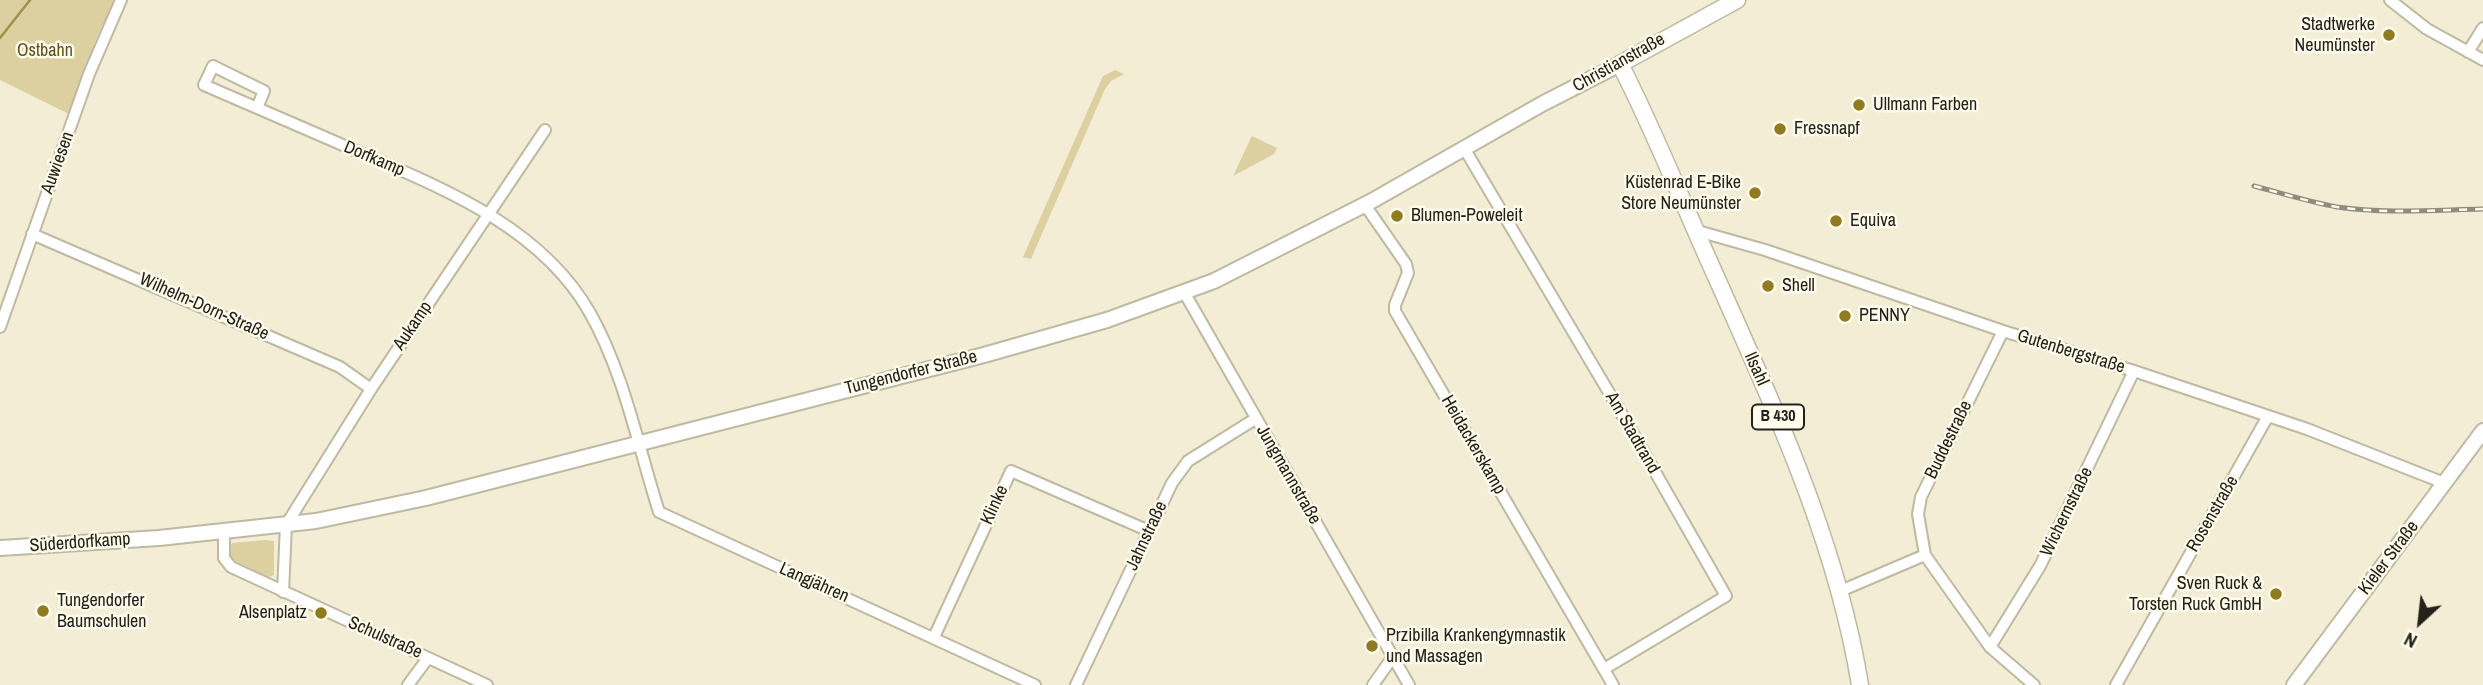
<!DOCTYPE html>
<html>
<head>
<meta charset="utf-8">
<style>
  body { margin:0 }
  #map { position:relative; width:2483px; height:685px; overflow:hidden; background:#f3edd5; font-family:"Archivo Narrow",sans-serif }
  canvas { display:block }
  .north { position:absolute; left:2385px; top:587px; width:70px; height:70px; -webkit-text-stroke:5px #fefbec; paint-order:stroke; rotate:207deg; font-size:19px; font-weight:700; line-height:28px; text-align:center; color:#232118 }
  .north::after { content:''; display:block; margin:auto; width:24px; height:32px; background:#232118; clip-path:polygon(50% 0,100% 100%,50% 72%,0 100%) }
</style>
</head>
<body>
<div id="map">
<canvas width="2483" height="685"></canvas>
<div class="north">N</div>
</div>
<script>
const ctx = document.querySelector('canvas').getContext('2d');
ctx.lineJoin = 'round';
function paint(path, color) {
  ctx.fillStyle = color;
  ctx.fill(path, 'evenodd');
}
function stroke(path, color, width, dash) {
  ctx.strokeStyle = color;
  ctx.lineWidth = width;
  ctx.lineCap = dash ? 'butt' : 'round';
  ctx.setLineDash(dash || []);
  ctx.stroke(path);
}
function write(font, color, halo, rows, align = 'center') {
  ctx.font = font + ' "Archivo Narrow",sans-serif';
  ctx.lineWidth = 5;
  ctx.setLineDash([]);
  ctx.textBaseline = 'middle';
  ctx.strokeStyle = halo;
  ctx.fillStyle = color;
  for (const [text, x, y, turn = 0] of rows) {
    ctx.save();
    ctx.translate(x, y);
    ctx.rotate((+turn || 0) * Math.PI / 180);
    ctx.textAlign = isNaN(turn) ? turn : align;
    if (halo) ctx.strokeText(text, 0, 0);
    ctx.fillText(text, 0, 0);
    ctx.restore();
  }
}
paint(new Path2D(`
  M0 0H115L96 39 71 115 0 80Z
  M1115 70 1124 74 1111 81 1105 89 1031 259 1023 257 1103 76Z
  M1252 136 1277 148 1274 154 1233 176Z
  M265 540 274 541V575L269 577 232 560 229 550 232 543Z`), '#dccfa0');
stroke(new Path2D(`
  M0 38 30 0`), '#a29048', 2.5);
const street = new Path2D(`
  M2390 0 2427 29 2483 60
  M2468 52 2483 28
  M257 108 264 91 213 66 204 85C251 105 298 126 345 146 434 185 539 223 590 313 624 373 638 446 659 512L1035 685
  M1464 148 1630 428 1726 596 1604 669
  M1365 205 1406 264 1408 273 1395 305V311L1613 685
  M1694 230 1765 250 2003 331 2134 371 2307 429 2444 483
  M32 234 340 367 371 389
  M1184 292 1409 685
  M0 327 89 74 121 0
  M2003 331 1921 497 1918 514 1925 555 1990 647 2034 685
  M224 532V558L231 567 487 685
  M283 592 286 525 371 389 545 130
  M1838 592 1925 555
  M934 637 1011 471 1149 531
  M1990 647 2040 566 2134 371
  M408 685 428 658
  M1076 685 1172 483 1188 461 1255 419
  M1373 685 1392 658
  M2116 685 2268 416`);
const secondary = new Path2D(`
  M0 548 159 538 316 521 426 498 984 355 1107 320 1214 281 1370 202 1542 104 1620 64
  M2294 685 2483 431`);
const primary = new Path2D(`
  M1737 0 1620 64C1656 134 1685 209 1718 281 1776 412 1837 543 1860 685`);
stroke(street, '#beb9a2', 14);
stroke(secondary, '#beb9a2', 18);
stroke(primary, '#beb9a2', 19);
stroke(street, '#fff', 10);
stroke(secondary, '#fff', 14);
stroke(primary, '#fff', 16);
const rail = new Path2D(`
  M2254 186C2281 193 2309 202 2337 207 2386 214 2434 210 2483 209`);
stroke(rail, '#908c7b', 5);
stroke(rail, '#fefbec', 2.5, [8]);
for (const [x, y, r, color] of [
  [2389,35,7,"#907b21"],
  [1859,105,7,"#907b21"],
  [1780,129,7,"#907b21"],
  [1755,193,7,"#907b21"],
  [1397,216,7,"#907b21"],
  [1836,221,7,"#907b21"],
  [1768,286,7,"#907b21"],
  [1845,316,7,"#907b21"],
  [2276,594,7,"#907b21"],
  [43,611,7,"#907b21"],
  [321,613,7,"#907b21"],
  [1372,646,7,"#907b21"]
]) {
  const dot = new Path2D();
  dot.arc(x, y, r, 0, 2 * Math.PI);
  ctx.fillStyle = color;
  ctx.fill(dot);
  stroke(dot, '#fefbec', 2.5);
}
for (const [x, y, w] of [
  [1778,417,52]
]) {
  const box = new Path2D();
  box.roundRect(x - w / 2, y - 12.5, w, 25, 5);
  ctx.fillStyle = '#fefbec';
  ctx.fill(box);
  stroke(box, '#232118', 2);
}
write('bold 16px', '#232118', null, [
  ["B 430",1778,417]
]);
write('18px', '#232118', '#fefbec', [
  ["Stadtwerke",2375,25,"right"],
  ["Neumünster",2375,46,"right"],
  ["Ullmann Farben",1873,105],
  ["Fressnapf",1794,129],
  ["Küstenrad E-Bike",1741,183,"right"],
  ["Store Neumünster",1741,204,"right"],
  ["Blumen-Poweleit",1411,216],
  ["Equiva",1850,221],
  ["Shell",1782,286],
  ["PENNY",1859,316],
  ["Sven Ruck &",2262,584,"right"],
  ["Torsten Ruck GmbH",2262,605,"right"],
  ["Tungendorfer",57,601],
  ["Baumschulen",57,622],
  ["Alsenplatz",307,613,"right"],
  ["Przibilla Krankengymnastik",1386,636],
  ["und Massagen",1386,657]
], 'left');
write('18px', '#5f521b', '#fefbec', [
  ["Ostbahn",45,51]
]);
write('18px', '#232118', '#fefbec', [
  ["Christianstraße",1619,63,-29],
  ["Dorfkamp",374,159,23],
  ["Auwiesen",58,163,-70],
  ["Wilhelm-Dorn-Straße",204,307,24],
  ["Aukamp",413,326,-56],
  ["Gutenbergstraße",2071,352,17],
  ["Ilsahl",1756,369,66],
  ["Tungendorfer Straße",911,373,-14],
  ["Am Stadtrand",1632,433,60],
  ["Buddestraße",1949,440,-64],
  ["Heidackerskamp",1473,445,60],
  ["Jungmannstraße",1288,475,60],
  ["Klinke",995,505,-65],
  ["Wichernstraße",2067,512,-64],
  ["Rosenstraße",2213,514,-60],
  ["Jahnstraße",1147,536,-65],
  ["Süderdorfkamp",80,543,-4],
  ["Kieler Straße",2389,558,-53],
  ["Langjähren",814,583,24],
  ["Schulstraße",385,638,24]
]);
</script>
</body>
</html>
